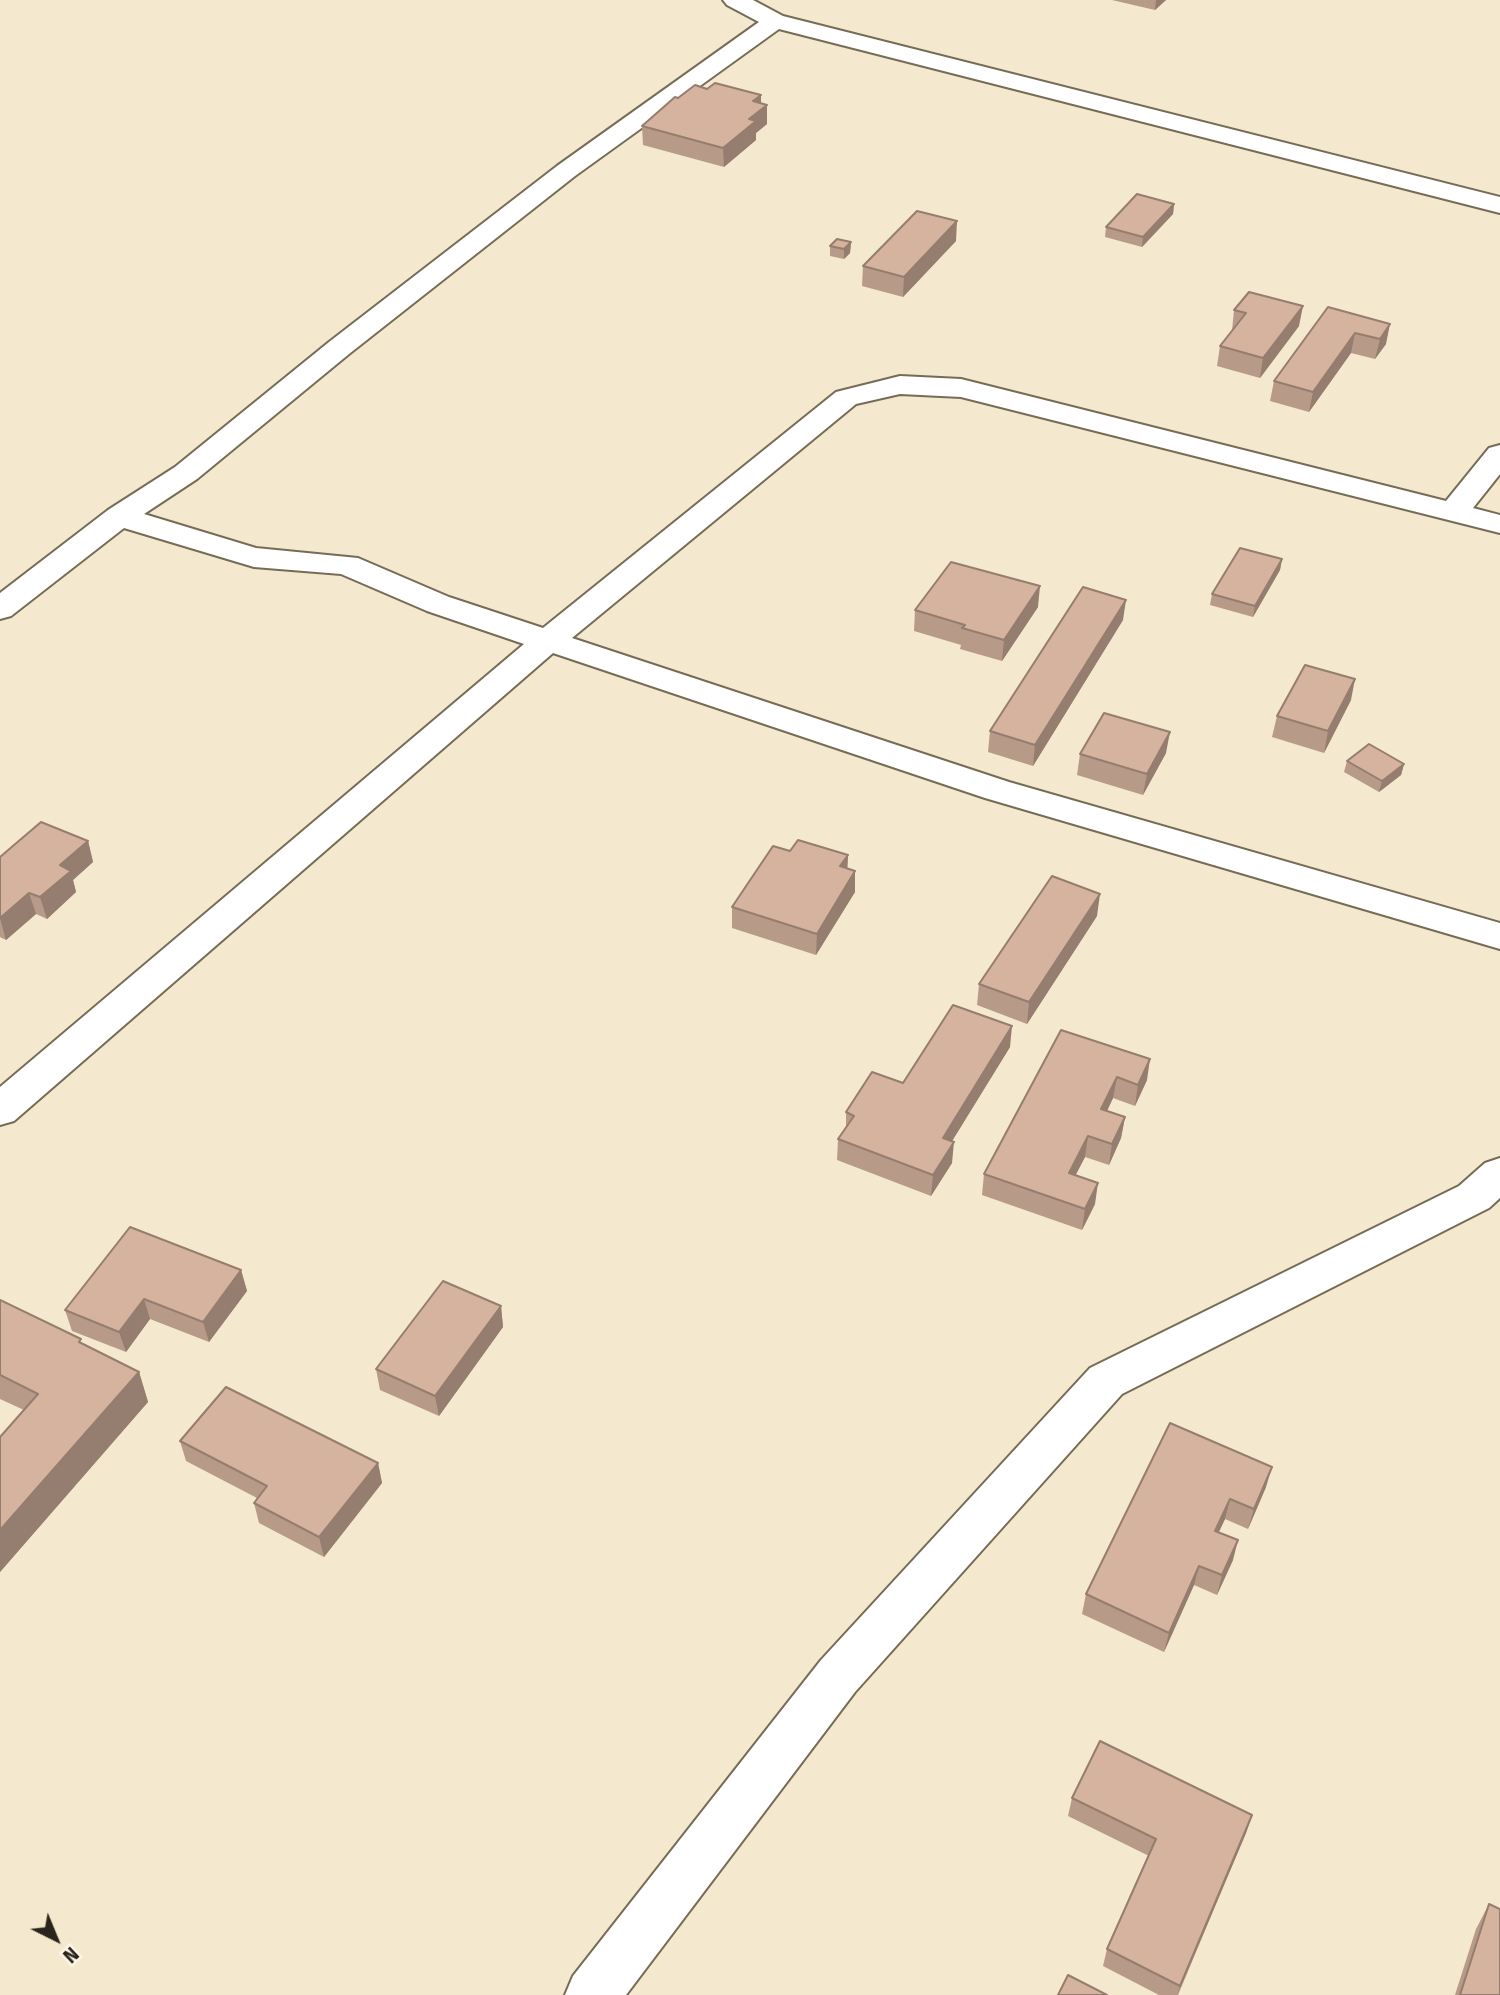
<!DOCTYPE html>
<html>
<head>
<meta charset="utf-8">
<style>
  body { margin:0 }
  #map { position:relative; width:1500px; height:1995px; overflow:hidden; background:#f4e8cf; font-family:"Fira Sans",sans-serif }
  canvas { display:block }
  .north { position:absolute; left:21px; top:1904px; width:70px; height:70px; -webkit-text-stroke:5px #fdf6e7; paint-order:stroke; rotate:137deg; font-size:19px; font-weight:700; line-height:28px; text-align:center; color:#2a251c }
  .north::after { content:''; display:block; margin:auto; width:24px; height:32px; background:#2a251c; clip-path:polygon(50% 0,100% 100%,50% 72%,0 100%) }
</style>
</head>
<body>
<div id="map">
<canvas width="1500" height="1995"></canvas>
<div class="north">N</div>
</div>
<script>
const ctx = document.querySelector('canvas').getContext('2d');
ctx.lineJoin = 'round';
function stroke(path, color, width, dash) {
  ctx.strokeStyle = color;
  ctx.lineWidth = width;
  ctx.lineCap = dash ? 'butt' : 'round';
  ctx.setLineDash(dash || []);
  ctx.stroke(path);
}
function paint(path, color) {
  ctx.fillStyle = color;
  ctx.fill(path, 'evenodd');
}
const minor = new Path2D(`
  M723 0H753L783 16 1500 197V213L779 29 575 176 349 354 197 479 144 514 256 548 358 558 449 597 543 628 836 392 900 376 961 379 1446 501 1489 448 1500 445V474L1473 508 1500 515V533L961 397 900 394 856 404 572 638 1009 782 1500 923V949L985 798 553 653 14 1121 0 1125V1087L524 644 427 611 341 574 254 567 124 528 11 616 0 619V593L108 510 175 467 329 342 557 166 759 22 727 5Z
  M1500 1158V1198L1489 1208 1122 1394 855 1692 626 1995H565L573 1976 821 1660 1090 1368 1459 1186 1485 1163Z`);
stroke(minor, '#766c56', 4);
paint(minor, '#fff');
paint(new Path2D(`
  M1112 0H1166L1155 10Z
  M678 98 761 103 767 124 756 133V140L724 167 643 145 642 126Z
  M1174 204 1173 214 1142 247 1105 237 1106 227Z
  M956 241 903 297 862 286 863 266Z
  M851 242 850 253 844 259 830 256V246Z
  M1328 307 1386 344 1375 359 1351 353 1309 412 1270 401 1274 381Z
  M1234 310 1299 326 1260 378 1217 366 1220 346 1232 331Z
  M1282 559 1280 570 1253 617 1210 605 1212 594Z
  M1038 607 1002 661 960 649 961 645 914 631 915 610Z
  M1123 620 1033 766 988 752 990 731Z
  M1351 700 1324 753 1272 737 1277 716Z
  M1166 753 1143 795 1077 775 1080 754Z
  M1347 761 1404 764 1401 775 1379 792 1344 772Z
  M88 841 93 862 73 880 76 892 47 919 36 914 6 940 0 937V857Z
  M790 851 848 855 847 868 855 871V892L816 955 732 928V907Z
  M1097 916 1027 1024 977 1005 979 984Z
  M1061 1030 1147 1080 1135 1106 1113 1098 1107 1111 1125 1117 1121 1138 1109 1165 1085 1157 1075 1175 1095 1204 1082 1230 982 1195 984 1174Z
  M1010 1047 952 1141V1163L931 1196 837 1160 838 1139 846 1127V1112L903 1083Z
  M241 1270 247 1291 209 1342 150 1319 126 1352 72 1331 65 1310Z
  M0 1300 82 1344 139 1372 148 1402 0 1572V1437L24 1410 0 1399Z
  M501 1306 503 1327 439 1416 380 1390 376 1369Z
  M1170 1423 1266 1487 1248 1529 1225 1519 1219 1532 1233 1560 1217 1595 1194 1585 1164 1652 1082 1614 1086 1594Z
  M180 1441 378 1463 382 1483 324 1557 259 1523 254 1503 257 1498 186 1461Z
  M1072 1798 1252 1815 1246 1833 1178 1995H1159L1103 1966 1107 1949 1149 1856 1068 1816Z
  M1489 1904 1500 1995H1455L1476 1929Z`), '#b79a88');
paint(new Path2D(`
  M1156 0H1166L1155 10Z
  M761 95V109L767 105V124L756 133V140L724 167 723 148 749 119 753 101Z
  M1174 204 1173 214 1142 247 1143 237Z
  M957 221 956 241 903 297 904 277Z
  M851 242 850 253 844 259V249Z
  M1303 306 1299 326 1260 378 1263 358Z
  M1390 324 1386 344 1375 359 1380 339Z
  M1355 333 1351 353 1309 412 1313 392Z
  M1282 559 1280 570 1253 617 1255 606Z
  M1040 586 1038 607 1002 661 1004 640Z
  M1126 600 1123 620 1033 766 1035 745Z
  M1355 679 1351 700 1324 753 1328 731Z
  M1170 732 1166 753 1143 795 1147 774Z
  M1404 764 1401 775 1379 792 1382 781Z
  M88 841 93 862 73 880 76 892 47 919 40 897 60 865Z
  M848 855 847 877 840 866Z
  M855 871V892L816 955 817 934Z
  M29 893 36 914 6 940 0 918Z
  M1100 894 1097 916 1027 1024 1029 1002Z
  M1012 1026 1010 1047 941 1159 943 1138Z
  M1150 1059 1147 1080 1135 1106 1138 1085Z
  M1117 1077 1113 1098 1098 1130 1101 1109Z
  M1125 1117 1121 1138 1109 1165 1112 1144Z
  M1088 1136 1085 1157 1066 1194 1069 1173Z
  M954 1142 952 1163 931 1196 933 1175Z
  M1098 1183 1095 1204 1082 1230 1085 1209Z
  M241 1270 247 1291 209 1342 203 1322Z
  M144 1299 150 1319 126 1352 119 1332Z
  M501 1306 503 1327 439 1416 435 1396Z
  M139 1372 148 1402 0 1572V1530Z
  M378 1463 382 1483 324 1557 319 1537Z
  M1272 1467 1266 1487 1248 1529 1254 1509Z
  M1230 1499 1225 1519 1210 1550 1215 1531Z
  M1238 1540 1233 1560 1217 1595 1222 1575Z
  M1199 1566 1194 1585 1164 1652 1169 1633Z
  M1252 1815 1246 1833 1177 1995 1180 1986Z`), '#957d6f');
const building = new Path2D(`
  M715 83 761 95 753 101 767 105 749 119 756 121 723 148 642 126 675 97 678 98 695 85 707 89Z
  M1137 194 1174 204 1143 237 1106 227Z
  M917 211 957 221 904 277 863 266Z
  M837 239 851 242 844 249 830 246Z
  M1249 292 1303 306 1263 358 1220 346 1246 313 1234 310Z
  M1328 307 1390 324 1380 339 1355 333 1313 392 1274 381Z
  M1240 548 1282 559 1255 606 1212 594Z
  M951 562 1040 586 1004 640 962 628 965 625 915 610Z
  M1083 587 1126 600 1035 745 990 731Z
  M1305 665 1355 679 1328 731 1277 716Z
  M1104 713 1170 732 1147 774 1080 754Z
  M1369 744 1404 764 1382 781 1347 761Z
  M41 822 88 841 60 865 71 871 40 897 29 893 0 918V857Z
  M798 840 848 855 840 866 855 871 817 934 732 907 773 846 790 851Z
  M1052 876 1100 894 1029 1002 979 984Z
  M953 1005 1012 1026 943 1138 954 1142 933 1175 838 1139 854 1116 846 1112 872 1072 903 1083Z
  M1061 1030 1150 1059 1138 1085 1117 1077 1101 1109 1125 1117 1112 1144 1088 1136 1069 1173 1098 1183 1085 1209 984 1174Z
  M130 1227 241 1270 203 1322 144 1299 119 1332 65 1310Z
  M443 1281 501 1306 435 1396 376 1369Z
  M0 1300 81 1339 79 1342 139 1372 0 1530V1437L38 1394 0 1375Z
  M226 1387 378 1463 319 1537 254 1503 267 1486 180 1441Z
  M1170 1423 1272 1467 1254 1509 1230 1499 1215 1531 1238 1540 1222 1575 1199 1566 1169 1633 1086 1594Z
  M1100 1741 1252 1815 1180 1986 1107 1949 1156 1839 1072 1798Z
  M1489 1904 1500 1909V1995H1460Z
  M1068 1975 1107 1995H1058Z`);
paint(building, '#d5b39e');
stroke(building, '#957d6f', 2);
</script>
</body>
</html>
